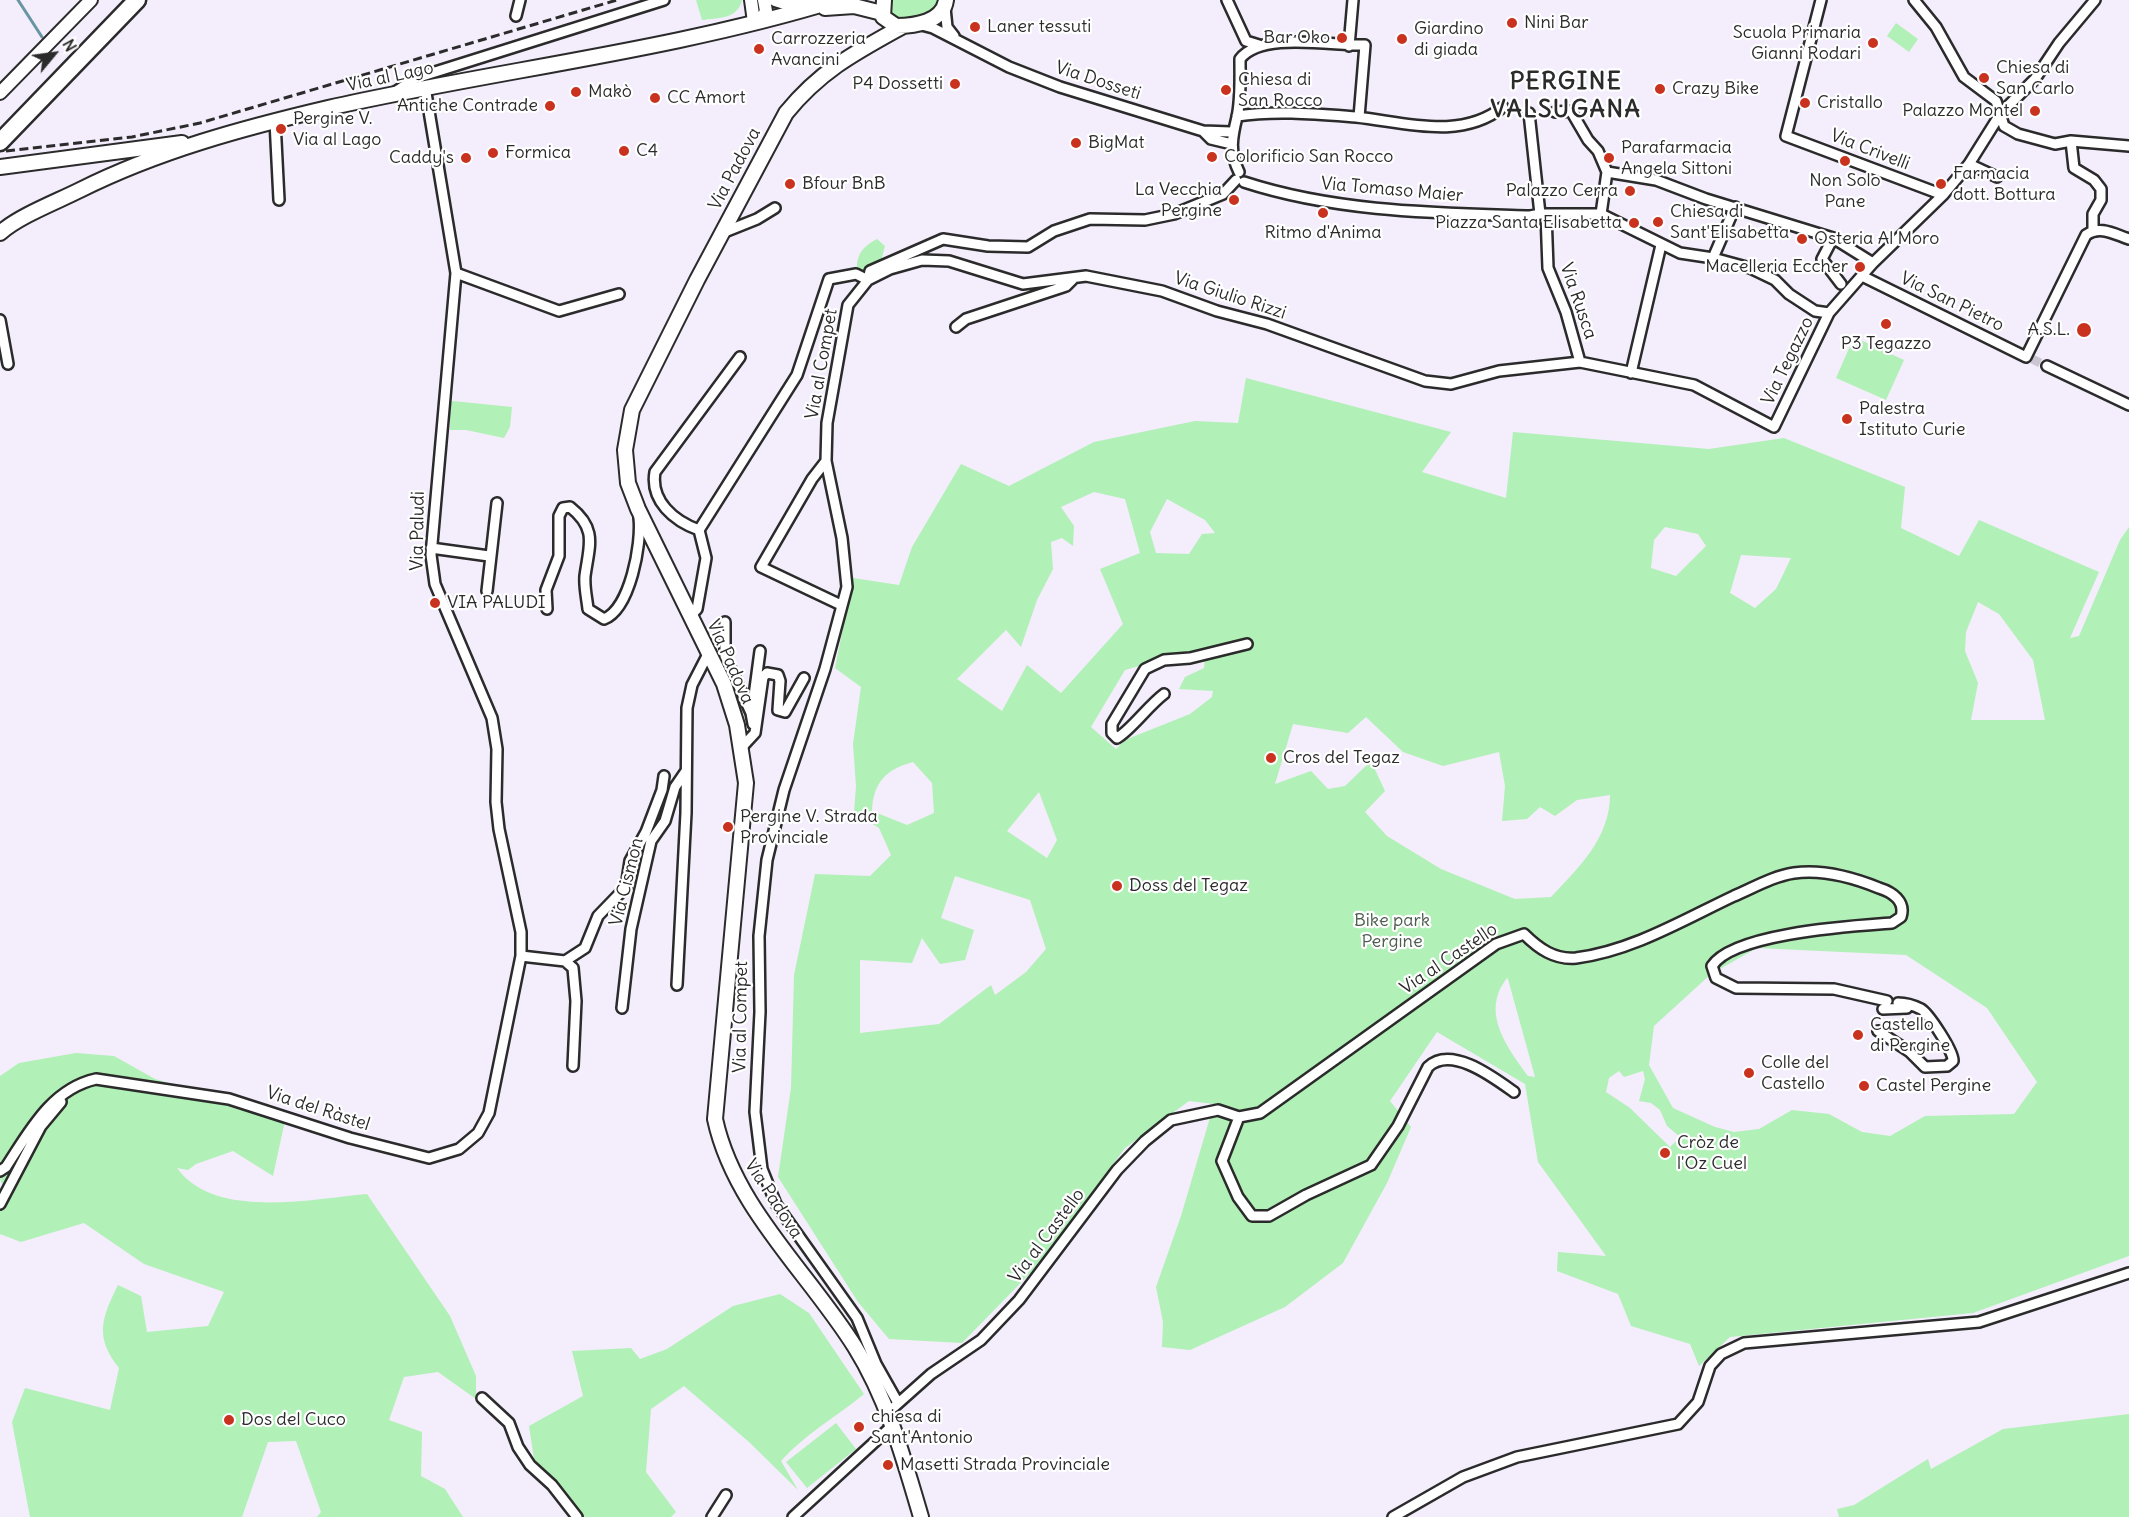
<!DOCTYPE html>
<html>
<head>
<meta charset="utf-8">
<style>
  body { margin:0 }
  #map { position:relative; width:2129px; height:1517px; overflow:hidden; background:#f4edfc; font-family:Delius,sans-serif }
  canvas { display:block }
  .north { position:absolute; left:24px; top:24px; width:60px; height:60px; -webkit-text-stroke:4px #fff; paint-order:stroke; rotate:61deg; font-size:16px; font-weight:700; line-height:24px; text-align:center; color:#2b2b2b }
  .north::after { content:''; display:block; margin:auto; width:21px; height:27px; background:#2b2b2b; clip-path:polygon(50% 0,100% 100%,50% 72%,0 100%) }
</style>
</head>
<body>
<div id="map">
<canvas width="2129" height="1517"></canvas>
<div class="north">N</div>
</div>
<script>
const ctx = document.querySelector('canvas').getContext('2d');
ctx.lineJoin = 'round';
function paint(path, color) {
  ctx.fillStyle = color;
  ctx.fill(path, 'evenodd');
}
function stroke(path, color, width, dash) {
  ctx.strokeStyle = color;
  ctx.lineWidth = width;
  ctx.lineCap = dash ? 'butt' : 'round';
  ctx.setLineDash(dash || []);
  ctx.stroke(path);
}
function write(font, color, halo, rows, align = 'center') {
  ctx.font = font + ' Delius,sans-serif';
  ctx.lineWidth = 4.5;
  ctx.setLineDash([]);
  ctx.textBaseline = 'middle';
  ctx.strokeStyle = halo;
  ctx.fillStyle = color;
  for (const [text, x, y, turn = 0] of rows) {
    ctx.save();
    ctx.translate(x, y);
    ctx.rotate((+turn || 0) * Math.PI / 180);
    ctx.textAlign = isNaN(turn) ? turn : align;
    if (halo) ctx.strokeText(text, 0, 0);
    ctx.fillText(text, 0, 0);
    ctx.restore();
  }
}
paint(new Path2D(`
  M696 0H742C738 19 718 18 702 20Z
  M892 0H939C935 15 904 23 892 15L889 9Z
  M1896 23 1918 39 1909 52 1887 36Z
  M877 239 885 246 880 265 857 272C856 255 862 247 877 239Z
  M1854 337 1904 360 1886 400 1836 378Z
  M1246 378 1451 432 1422 472 1506 498 1513 432 1709 449 1784 438 1905 487 1901 528 1959 556 1979 520 2099 572 2070 638 2079 636 2120 540 2129 527V1256L1973 1313 1730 1337 1699 1366 1690 1344 1631 1326 1618 1294 1557 1271 1558 1252 1606 1256 1538 1162 1525 1084 1437 1032 1390 1101 1411 1127 1387 1183 1343 1263 1285 1307 1190 1350 1162 1347 1163 1322 1156 1287 1181 1216 1214 1104 1189 1101 1125 1148 1043 1260 962 1343 889 1339 858 1302 778 1177 791 1088 794 975 815 874 870 876 891 855 879 828 854 813 856 786 853 744 861 687 835 668 853 578 899 585 912 547 961 464 1009 486 1094 442 1195 421 1238 423ZM1094 492 1125 499 1140 553 1100 569 1123 624 1061 693 1027 665 1002 711 957 679 1006 630 1021 647 1037 600 1053 569 1051 542 1062 538 1073 546 1074 526 1061 507ZM1167 499 1205 520 1215 533 1202 534 1189 554 1156 553 1150 532ZM1665 527 1698 534 1706 546 1676 576 1651 568 1654 540ZM1741 555 1791 558 1776 589 1755 608 1730 593ZM1978 602 1999 614 2033 660 2045 720H1971L1978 683 1965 651 1966 632ZM1184 653 1205 658 1204 668 1185 677 1179 689 1213 691 1212 697 1190 714 1125 740 1116 749 1091 727 1125 670ZM1366 717 1403 752 1443 766 1499 752 1505 786 1502 821 1527 819 1540 807 1555 816 1577 800 1610 795C1610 838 1579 867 1551 897L1515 899 1441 869 1387 836 1365 812 1385 791 1371 761 1345 786 1328 789 1311 771 1275 784 1293 724 1348 733ZM913 762 932 783 934 813 907 825 872 811C873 783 886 769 913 762ZM1039 792 1057 840 1047 858 1007 831ZM955 876 1030 900 1046 949 1026 972 995 995 991 985 939 1024 860 1033V960L912 963 922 938 940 964 965 960 974 930 941 918ZM1757 948 1906 955 1987 1008 2037 1082 2014 1114 1925 1116 1890 1136 1862 1132 1829 1114 1792 1110 1759 1129 1734 1132 1715 1127 1673 1108 1649 1065 1654 1026 1711 974ZM1507 978 1508 979 1535 1077 1528 1076C1507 1047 1480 1012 1507 978ZM1619 1071 1624 1077 1643 1071 1645 1079 1639 1101 1651 1103 1660 1110 1667 1126 1680 1137 1670 1147 1630 1108 1606 1092 1609 1078Z
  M453 401 512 407 510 427 504 438 466 430H450V403Z
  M76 1053 114 1056 155 1079 286 1116 273 1176 233 1151 196 1164 188 1170 177 1168C214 1220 311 1199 367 1194L450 1316 476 1376V1399L438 1372 404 1377 389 1420 422 1432 421 1476 445 1489 463 1517H317L321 1512 296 1441 268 1442 242 1517H30L12 1422 25 1388 110 1410 119 1368C94 1337 102 1317 118 1285L141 1296 147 1332 208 1326 224 1292 144 1264 84 1223 21 1242 0 1234V1194L4 1189 0 1179V1076L19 1063Z
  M780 1294 809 1313 864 1394C836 1417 805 1434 781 1461L798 1490 749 1442 684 1386 651 1409 646 1472 676 1512 671 1517H582L534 1459 529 1426 583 1396 572 1351 631 1348 640 1359 667 1349 733 1306Z
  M2129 1414V1517H1839L1837 1509 1854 1505 1928 1459 1931 1469 2003 1429Z
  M836 1423 856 1449 807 1488 786 1462Z`), '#b1f0b7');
stroke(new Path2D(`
  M18 0 42 37`), '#6895a2', 3);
stroke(new Path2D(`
  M2032 359 2047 366`), '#ccc6d2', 9, [9, 4.5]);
const minor = new Path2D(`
  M1227 0 1246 41 1259 45
  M1821 0 1786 136 1943 195
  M1914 0 1936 27 1964 77 1996 101 2004 126 2018 134 2055 144 2071 141 2129 146
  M945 8 947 27 954 36
  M516 16 520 0
  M918 24 933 28 1009 67 1060 87 1203 131 1231 132
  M1349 46 1353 0
  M395 92 416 78 664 0
  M1555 112 1571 111 1588 140 1598 151 1607 172 1601 214
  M1529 113 1540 214
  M1237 116C1276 110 1317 114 1356 117 1404 122 1460 141 1503 107
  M275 121 279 200
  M1203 131 1211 139 1232 144
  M2071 141 2074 168 2094 180 2101 189V200L2093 214V230
  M1969 164 1997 177
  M1239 172C1229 152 1232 137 1237 117 1241 99 1240 78 1240 59 1261 31 1333 46 1365 45L1359 117
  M1607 172 1656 180 1706 199 1833 238 1873 263
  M1244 182C1336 212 1434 213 1530 216L1540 214H1601
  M1546 214 1548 268 1566 312 1580 362
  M1601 214 1680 253 1713 258 1750 268 1775 280 1789 294 1815 311 1829 313
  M722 233 757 219 775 208
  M1833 238 1822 259 1841 284
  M1713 258 1735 207
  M456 273 559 311 619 294
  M1862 276 2026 357 2086 235C2100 225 2114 234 2129 239
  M868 280 870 271 943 239 988 246 1028 247 1054 231 1090 219 1145 220 1174 214 1223 194 1236 180
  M0 320 8 364
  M956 327 966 319 1066 286 1073 279
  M740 357 655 472C650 501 674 521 699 530L797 375 829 279 856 274 868 280
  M2047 366 2129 405
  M1631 373 1661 245
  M826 461 812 479 761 567 841 605
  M431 548 489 556
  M487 591 497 503
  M547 609 546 590 559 556V516L563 508 570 507C598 529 589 546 585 576 584 587 587 599 588 609L604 619C630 609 642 544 639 518
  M690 616 697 609 706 558 699 530
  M725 622V656L751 713 753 724
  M1164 694C1148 706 1131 730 1117 738L1112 733V724L1145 669 1164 660 1190 658 1247 644
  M752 711 760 651
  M742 747 755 733 763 677 767 673 778 675 780 681 778 710 785 712 804 678
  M521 956 565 961 573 968 576 1001 573 1066
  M565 961 585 948 598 916 626 887 630 861 646 832 662 790 664 776
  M677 985 686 813 687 708 692 685 708 654
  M622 1008 631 929 651 841 665 821 675 787 686 771
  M1883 1009 1907 1008
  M1878 1031 1910 1052 1925 1067 1947 1066 1953 1061C1954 1052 1929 1014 1921 1009 1913 1005 1906 1003 1898 1003
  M1239 1117 1222 1161 1238 1197 1252 1216H1269L1306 1195 1371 1165 1398 1126 1428 1067C1451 1045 1493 1077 1514 1092
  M0 1171 6 1167C29 1132 51 1089 96 1079L229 1099 350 1138 429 1158 459 1149 478 1133 489 1113 521 956V932L499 829 496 802 497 749 492 718 435 584 431 555 456 273 425 87
  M0 1204 41 1126 61 1102
  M482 1398 509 1423 518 1447 530 1465 552 1485 577 1517
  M898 1403 876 1364 857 1318 776 1204 762 1169 755 1112 760 1012 759 936 767 860 784 790 825 669 847 587 842 538 826 461 827 423 848 305 868 280 890 269 922 260 949 261 1023 284 1086 276 1162 291 1217 311 1267 324 1425 381 1451 384 1499 371 1580 362 1694 385 1774 427 1829 313 1873 263 1943 195 1969 164 2001 113 2035 79 2059 43 2095 0
  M894 1407 931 1374 981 1340 1019 1300 1117 1170 1145 1141 1171 1120 1218 1110 1239 1117 1260 1113 1496 944 1524 934C1539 949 1555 960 1576 958 1632 951 1685 919 1734 896 1753 888 1773 876 1794 873 1823 869 1852 877 1879 888 1892 892 1906 901 1901 917L1892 923C1853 926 1733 933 1712 966L1716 978 1736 988 1834 989 1887 1001
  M712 1517 726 1495
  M793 1517 892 1426
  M1393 1517 1463 1477 1517 1457 1678 1424 1698 1402 1710 1366 1721 1354 1744 1343 1979 1322 2129 1273`);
const tertiary = new Path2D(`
  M751 0 754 22
  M775 0 788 4H812
  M761 21 766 11 764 0
  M0 93 91 0`);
const secondary = new Path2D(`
  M884 0 883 17 896 26C915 26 943 22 946 0
  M825 8 854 6 882 13
  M903 26C856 52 821 70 786 113L697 280 632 410 625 450 628 483 638 509 724 684 737 725 746 783 715 1119C734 1207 808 1272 855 1347 887 1398 904 1459 921 1517
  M0 167 182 143
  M0 233C19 216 56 202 80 190 158 151 243 128 328 108 497 70 671 51 837 0`);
const trunk = new Path2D(`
  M0 142 137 0`);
stroke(minor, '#2b2b2b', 14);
stroke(tertiary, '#2b2b2b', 16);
stroke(secondary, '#2b2b2b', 18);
stroke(trunk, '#2b2b2b', 21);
stroke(minor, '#fff', 9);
stroke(tertiary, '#fff', 12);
stroke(secondary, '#fff', 14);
stroke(trunk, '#fff', 16);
stroke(new Path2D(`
  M6 151 132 137 200 123 617 0`), '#2b2b2b', 3, [9, 4.5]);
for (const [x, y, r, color] of [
  [1512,23,6,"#c8321e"],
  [975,27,6,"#c8321e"],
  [1342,38,6,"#c8321e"],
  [1402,39,6,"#c8321e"],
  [1873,43,6,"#c8321e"],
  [759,49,6,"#c8321e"],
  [1984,78,6,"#c8321e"],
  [955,84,6,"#c8321e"],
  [1660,89,6,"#c8321e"],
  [1226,90,6,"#c8321e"],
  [576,92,6,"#c8321e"],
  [655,98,6,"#c8321e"],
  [1805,103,6,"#c8321e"],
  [550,106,6,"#c8321e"],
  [2035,111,6,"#c8321e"],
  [281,129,6,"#c8321e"],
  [1076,143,6,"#c8321e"],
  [624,151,6,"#c8321e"],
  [493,153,6,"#c8321e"],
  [1212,157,6,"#c8321e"],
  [466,158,6,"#c8321e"],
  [1609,158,6,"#c8321e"],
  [1845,161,6,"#c8321e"],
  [790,184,6,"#c8321e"],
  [1941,184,6,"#c8321e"],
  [1630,191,6,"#c8321e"],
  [1234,200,6,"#c8321e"],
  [1323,213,6,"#c8321e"],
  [1658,222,6,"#c8321e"],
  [1634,223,6,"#c8321e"],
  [1802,239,6,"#c8321e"],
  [1860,267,6,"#c8321e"],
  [1886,324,6,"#c8321e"],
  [2084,330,8,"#c8321e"],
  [1847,419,6,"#c8321e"],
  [435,603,6,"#c8321e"],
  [1271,758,6,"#c8321e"],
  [728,827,6,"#c8321e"],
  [1117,886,6,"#c8321e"],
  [1858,1035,6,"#c8321e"],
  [1749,1073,6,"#c8321e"],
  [1864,1086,6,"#c8321e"],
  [1665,1153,6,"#c8321e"],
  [229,1420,6,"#c8321e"],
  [859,1427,6,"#c8321e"],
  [888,1465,6,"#c8321e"]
]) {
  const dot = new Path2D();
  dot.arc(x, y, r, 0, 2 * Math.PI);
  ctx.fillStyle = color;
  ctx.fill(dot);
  stroke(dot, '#fff', 2);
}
write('18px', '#2b2b2b', '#fff', [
  ["Nini Bar",1524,23],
  ["Laner tessuti",987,27],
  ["Giardino",1414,29],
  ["di giada",1414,50],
  ["Scuola Primaria",1861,33,"right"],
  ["Gianni Rodari",1861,54,"right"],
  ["Bar Oko",1330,38,"right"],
  ["Carrozzeria",771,39],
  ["Avancini",771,60],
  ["Chiesa di",1996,68],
  ["San Carlo",1996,89],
  ["Chiesa di",1238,80],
  ["San Rocco",1238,101],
  ["P4 Dossetti",943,84,"right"],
  ["Crazy Bike",1672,89],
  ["Makò",588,92],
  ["CC Amort",667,98],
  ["Cristallo",1817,103],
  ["Antiche Contrade",538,106,"right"],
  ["Palazzo Montel",2023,111,"right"],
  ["Pergine V.",293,119],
  ["Via al Lago",293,140],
  ["BigMat",1088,143],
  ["Parafarmacia",1621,148],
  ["Angela Sittoni",1621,169],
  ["C4",636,151],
  ["Formica",505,153],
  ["Colorificio San Rocco",1224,157],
  ["Caddy's",454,158,"right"],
  ["Farmacia",1953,174],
  ["dott. Bottura",1953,195],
  ["Non Solo",1845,181,"center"],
  ["Pane",1845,202,"center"],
  ["Bfour BnB",802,184],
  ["La Vecchia",1222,190,"right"],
  ["Pergine",1222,211,"right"],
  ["Palazzo Cerra",1618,191,"right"],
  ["Chiesa di",1670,212],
  ["Sant'Elisabetta",1670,233],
  ["Piazza Santa Elisabetta",1622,223,"right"],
  ["Ritmo d'Anima",1323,233,"center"],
  ["Osteria Al Moro",1814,239],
  ["Macelleria Eccher",1848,267,"right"],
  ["A.S.L.",2070,330,"right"],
  ["P3 Tegazzo",1886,344,"center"],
  ["Palestra",1859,409],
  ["Istituto Curie",1859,430],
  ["VIA PALUDI",447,603],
  ["Cros del Tegaz",1283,758],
  ["Pergine V. Strada",740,817],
  ["Provinciale",740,838],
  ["Doss del Tegaz",1129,886],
  ["Castello",1870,1025],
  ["di Pergine",1870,1046],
  ["Colle del",1761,1063],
  ["Castello",1761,1084],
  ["Castel Pergine",1876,1086],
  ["Cròz de",1677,1143],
  ["l'Oz Cuel",1677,1164],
  ["chiesa di",871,1417],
  ["Sant'Antonio",871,1438],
  ["Dos del Cuco",241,1420],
  ["Masetti Strada Provinciale",900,1465]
], 'left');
write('18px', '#2b2b2b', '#fff', [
  ["Via al Lago",390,77,-12],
  ["Via Dosseti",1098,81,18],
  ["Via Crivelli",1870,150,21],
  ["Via Padova",735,169,-62],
  ["Via Tomaso Maier",1392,190,5],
  ["Via Giulio Rizzi",1230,296,18],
  ["Via Rusca",1578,301,71],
  ["Via San Pietro",1952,302,26],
  ["Via Tegazzo",1788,361,-64],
  ["Via al Compet",822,364,-80],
  ["Via Paludi",418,531,-89],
  ["Via Padova",730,662,66],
  ["Via Cismon",627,882,-76],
  ["Via al Castello",1449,959,-34],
  ["Via al Compet",741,1017,-89],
  ["Via del Ràstel",318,1109,18],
  ["Via Padova",773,1199,57],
  ["Via al Castello",1047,1236,-53]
]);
write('18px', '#4c5c4e', '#fff', [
  ["Bike park",1392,921],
  ["Pergine",1392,942]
]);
ctx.letterSpacing = '1.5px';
write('bold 24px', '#2b2b2b', '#fff', [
  ["PERGINE",1566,82],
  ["VALSUGANA",1566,110]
]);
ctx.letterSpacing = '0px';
</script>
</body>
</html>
